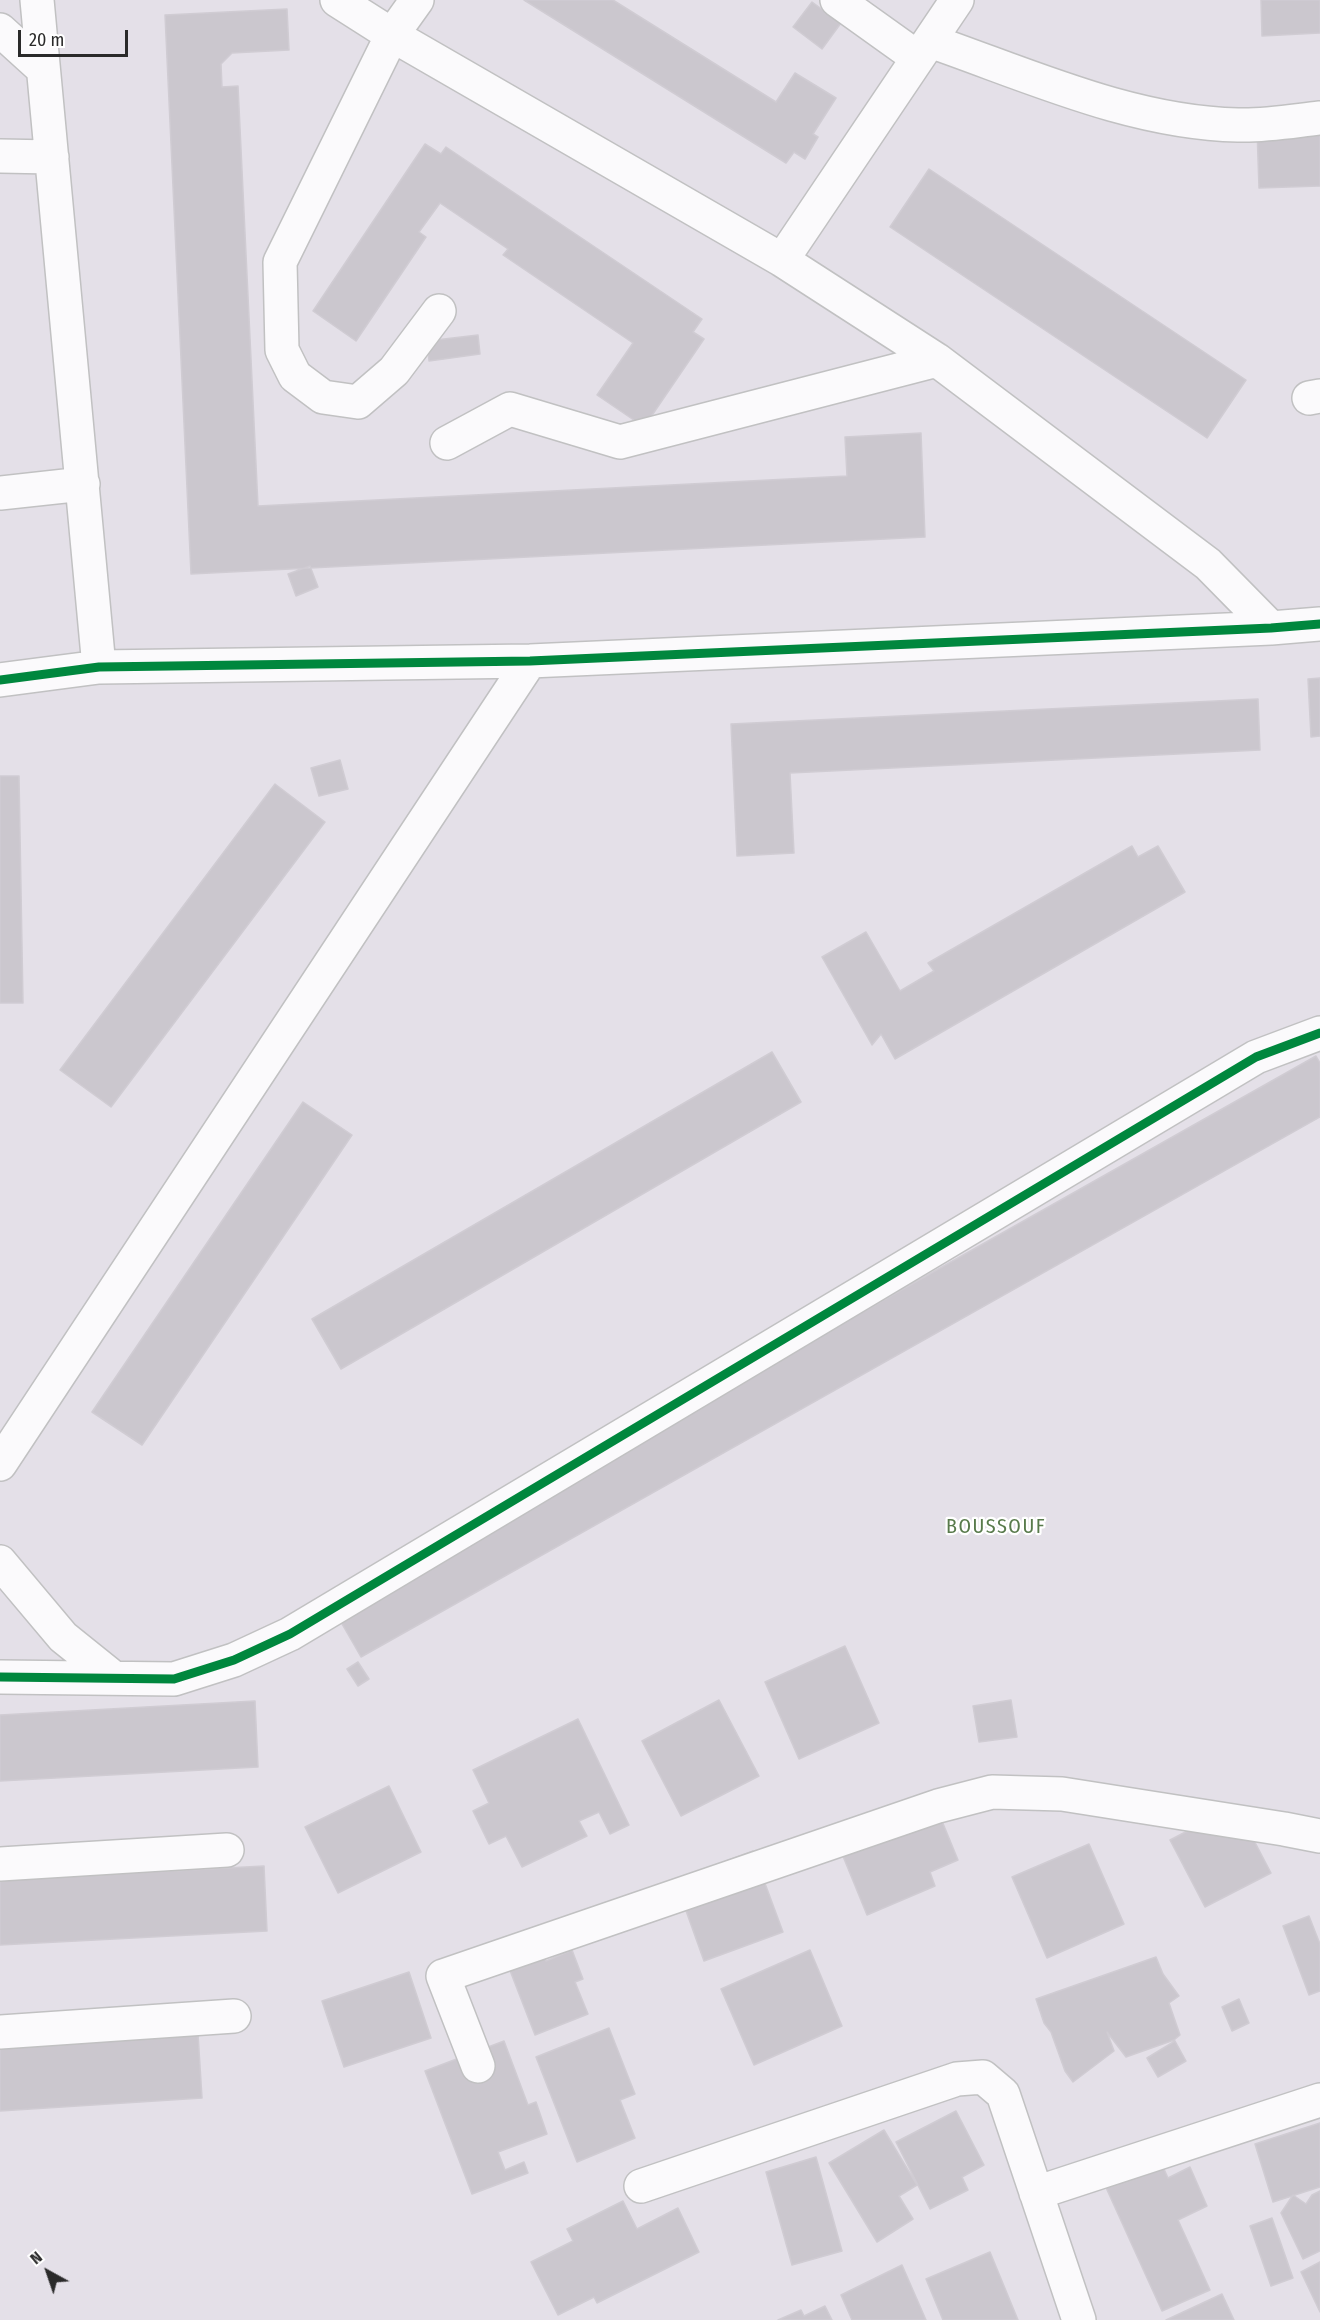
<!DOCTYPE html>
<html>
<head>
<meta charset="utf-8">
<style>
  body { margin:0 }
  #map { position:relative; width:1320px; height:2320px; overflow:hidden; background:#e4e0e8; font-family:"Fira Sans Condensed",sans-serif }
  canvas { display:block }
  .north { position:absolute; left:18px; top:2242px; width:60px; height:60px; -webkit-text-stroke:4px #fff; paint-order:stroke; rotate:320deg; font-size:16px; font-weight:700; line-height:24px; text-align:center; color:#2a2a2a }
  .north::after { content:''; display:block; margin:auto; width:21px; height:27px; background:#2a2a2a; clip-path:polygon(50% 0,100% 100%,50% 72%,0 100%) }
  .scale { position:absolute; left:18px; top:30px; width:110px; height:27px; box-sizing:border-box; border:3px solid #2a2a2a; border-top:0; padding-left:8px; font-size:18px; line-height:21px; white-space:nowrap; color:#2a2a2a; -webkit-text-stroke:4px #fff; paint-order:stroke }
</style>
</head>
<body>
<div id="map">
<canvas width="1320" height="2320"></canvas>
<div class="north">N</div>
<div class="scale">20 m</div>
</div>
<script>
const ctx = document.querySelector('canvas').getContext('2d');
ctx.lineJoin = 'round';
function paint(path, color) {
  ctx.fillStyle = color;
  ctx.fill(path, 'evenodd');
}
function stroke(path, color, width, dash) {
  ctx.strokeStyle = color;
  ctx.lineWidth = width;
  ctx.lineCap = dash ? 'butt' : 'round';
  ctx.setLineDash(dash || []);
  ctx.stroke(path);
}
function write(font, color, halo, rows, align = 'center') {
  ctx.font = font + ' "Fira Sans Condensed",sans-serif';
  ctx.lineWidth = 4.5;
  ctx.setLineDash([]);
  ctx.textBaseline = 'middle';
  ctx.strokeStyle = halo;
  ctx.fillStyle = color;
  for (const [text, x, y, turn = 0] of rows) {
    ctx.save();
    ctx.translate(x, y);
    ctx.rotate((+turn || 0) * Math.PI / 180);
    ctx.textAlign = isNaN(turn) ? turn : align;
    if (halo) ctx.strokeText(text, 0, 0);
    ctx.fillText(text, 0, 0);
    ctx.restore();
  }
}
const building = new Path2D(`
  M524 0H613L776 102 795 73 836 98 813 134 818 137 805 159 794 152 786 163Z
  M1261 0H1320V33L1262 36Z
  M812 2 841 23 822 49 793 27Z
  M287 9 289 50 232 53 221 64 222 87 238 86 258 506 847 476 845 437 921 433 925 537 191 574 165 15Z
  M1320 127V186L1259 188 1257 129Z
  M425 144 441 154 446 147 702 319 693 332 704 339 644 427 597 395 633 343 503 255 508 249 440 203 419 232 426 237 356 341 313 311Z
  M929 169 1246 380 1207 438 890 227Z
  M478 335 480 354 429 361 427 341Z
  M310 566 318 587 296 596 288 574Z
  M1320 678V736L1311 737 1308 679Z
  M1258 699 1260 750 790 773 794 853 737 856 731 724Z
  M340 760 348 789 319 796 311 768Z
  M0 776H19L23 1003H0Z
  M275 784 325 822 111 1107 60 1070Z
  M1132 846 1138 857 1158 846 1185 892 895 1059 881 1034 872 1045 822 957 866 932 900 991 934 971 928 963Z
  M772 1052 801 1102 341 1369 312 1319Z
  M1316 1056 1320 1063V1117L361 1657 334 1610Z
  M303 1102 352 1135 142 1445 92 1412Z
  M845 1646 879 1723 799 1759 765 1682Z
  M358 1662 369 1679 358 1686 347 1669Z
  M719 1700 759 1776 681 1816 642 1741Z
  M1011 1700 1017 1737 979 1742 973 1706Z
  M255 1701 258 1767 0 1781V1715Z
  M578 1719 629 1825 610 1834 599 1812 579 1821 587 1836 522 1867 506 1836 489 1844 473 1811 489 1803 473 1770Z
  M389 1786 421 1852 338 1893 305 1827Z
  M935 1804 958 1860 930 1872 935 1886 867 1915 838 1844Z
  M1236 1806 1271 1873 1205 1907 1170 1840Z
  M1089 1844 1124 1924 1047 1958 1012 1877Z
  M753 1851 783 1932 704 1961 675 1880Z
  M264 1866 267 1931 0 1945V1880Z
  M1309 1916 1320 1944V1991L1309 1995 1283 1926Z
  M538 1941 546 1961 572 1950 583 1979 575 1982 588 2014 535 2035 504 1955Z
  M810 1950 842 2026 754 2065 721 1989Z
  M1156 1957 1163 1974 1179 1996 1169 2003 1180 2035 1174 2040 1126 2057 1107 2032 1114 2051 1073 2082 1065 2071 1051 2032 1044 2023 1036 1999Z
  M409 1972 431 2038 344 2067 322 2001Z
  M1239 1999 1249 2023 1232 2031 1222 2007Z
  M609 2028 635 2094 620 2100 635 2138 577 2162 536 2057Z
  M198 2034 202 2098 0 2111V2047Z
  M504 2041 528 2105 536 2102 547 2134 498 2152 505 2170 524 2162 528 2173 472 2194 425 2071Z
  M1175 2041 1186 2061 1158 2077 1147 2058Z
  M956 2111 984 2165 962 2177 968 2190 930 2209 896 2142Z
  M1320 2123V2187L1273 2202 1255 2144Z
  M884 2130 917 2185 899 2196 913 2219 877 2242 829 2163Z
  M816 2157 842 2251 792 2265 766 2172Z
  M1159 2158 1168 2178 1190 2167 1207 2206 1178 2220 1210 2290 1162 2311 1103 2181Z
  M1320 2191V2251L1303 2259 1281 2213 1293 2195 1306 2204 1312 2195Z
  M623 2201 637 2229 678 2208 699 2252 597 2303 594 2297 558 2315 531 2262 573 2241 567 2229Z
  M1272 2218 1293 2278 1271 2286 1250 2226Z
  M990 2252 1018 2320H943L926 2279Z
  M1320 2262V2312L1301 2272Z
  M902 2265 926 2320H852L841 2295Z
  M1222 2294 1234 2320H1166Z
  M825 2306 832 2320H778L801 2310 804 2316Z`);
paint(building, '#cbc7ce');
stroke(building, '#d0ccd3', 1.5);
const minor = new Path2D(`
  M37 0 99 667
  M337 0 392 35 782 260 937 360 1208 564 1271 628
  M417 0 392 35 280 262 282 350 295 376 323 397 358 402 394 371 439 311
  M837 0 918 58
  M0 30 43 69
  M930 41C1028 75 1132 123 1238 125 1265 126 1293 121 1320 118
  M0 156 52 157
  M782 260 957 0
  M1309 398 1320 396
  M447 443 510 409 620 442 937 360
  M0 493 83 484
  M0 680 99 667 530 661 1271 628 1320 624
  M0 1464 530 661
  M0 1562 63 1637 114 1678
  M0 1677 174 1679 234 1660 290 1634 1256 1057 1320 1033
  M0 1864 227 1850
  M0 2032 234 2016
  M478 2066 443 1976 938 1806 992 1792 1062 1794 1284 1829 1320 1836
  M641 2186 957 2079 983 2077 1003 2094 1079 2320
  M1036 2193 1320 2100`);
stroke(minor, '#c1c1c2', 36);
stroke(minor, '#fbfafc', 33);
stroke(new Path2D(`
  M0 680 99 667 530 661 1271 628 1320 624
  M0 1677 174 1679 234 1660 290 1634 1256 1057 1320 1033`), '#00873e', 9);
ctx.letterSpacing = '1.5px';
write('20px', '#587a4b', '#fff', [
  ["BOUSSOUF",996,1527]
]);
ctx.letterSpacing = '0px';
</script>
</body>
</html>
